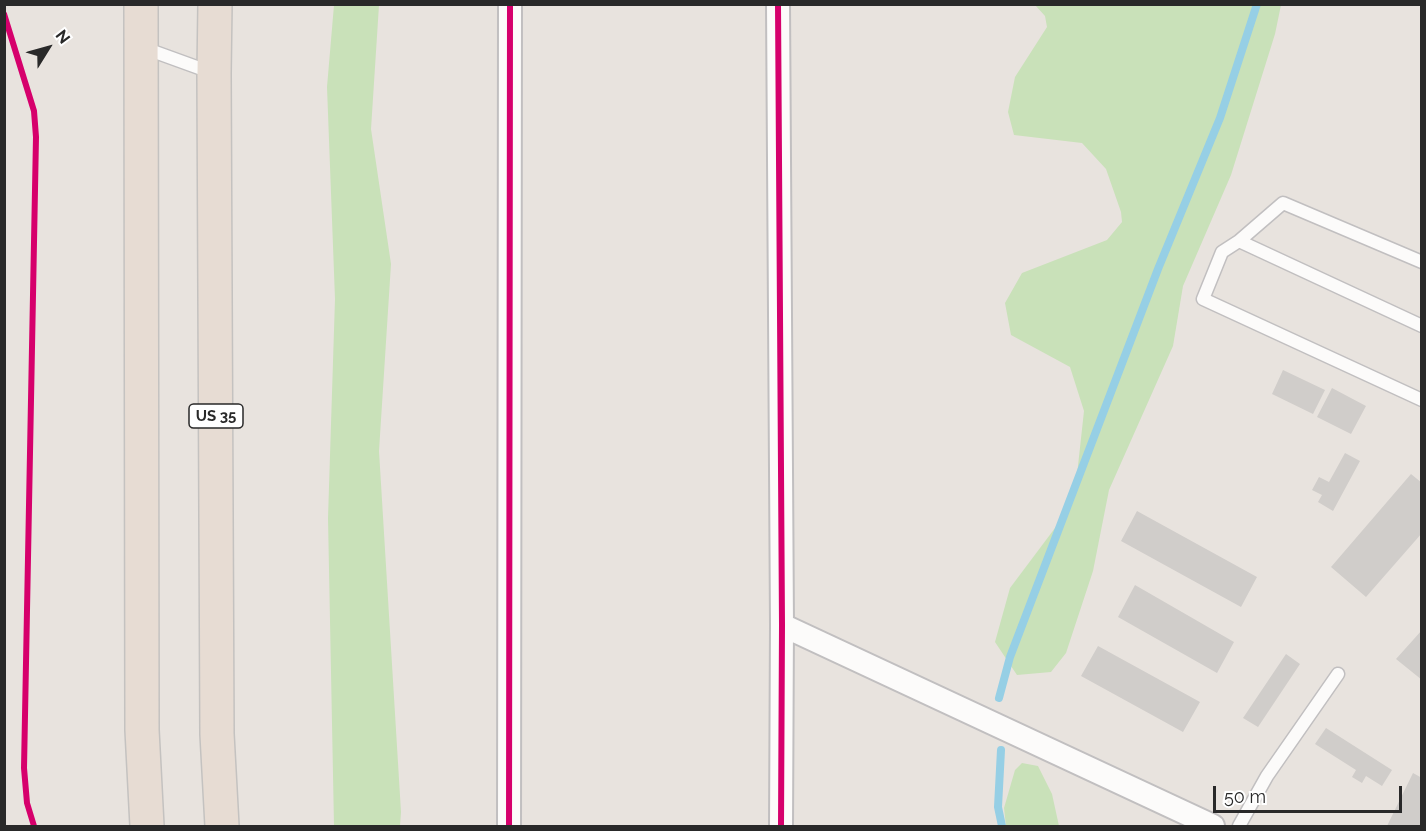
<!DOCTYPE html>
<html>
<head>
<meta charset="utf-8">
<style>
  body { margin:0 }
  #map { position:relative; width:1426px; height:831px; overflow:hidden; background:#e8e3de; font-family:Raleway,sans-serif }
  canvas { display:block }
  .frame { position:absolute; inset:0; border:6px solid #292929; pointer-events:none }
  .north { position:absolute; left:18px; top:18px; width:60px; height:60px; -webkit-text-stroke:4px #fff; paint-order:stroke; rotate:53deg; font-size:16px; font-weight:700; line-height:24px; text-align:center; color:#292929 }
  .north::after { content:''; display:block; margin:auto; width:21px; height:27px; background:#292929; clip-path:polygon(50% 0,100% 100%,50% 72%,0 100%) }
  .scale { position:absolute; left:1213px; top:786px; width:189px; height:27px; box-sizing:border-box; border:3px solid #292929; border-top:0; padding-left:8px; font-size:18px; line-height:21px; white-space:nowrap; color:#292929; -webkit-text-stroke:4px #fff; paint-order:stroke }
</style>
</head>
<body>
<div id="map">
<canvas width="1426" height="831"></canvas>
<div class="frame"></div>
<div class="north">N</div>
<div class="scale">50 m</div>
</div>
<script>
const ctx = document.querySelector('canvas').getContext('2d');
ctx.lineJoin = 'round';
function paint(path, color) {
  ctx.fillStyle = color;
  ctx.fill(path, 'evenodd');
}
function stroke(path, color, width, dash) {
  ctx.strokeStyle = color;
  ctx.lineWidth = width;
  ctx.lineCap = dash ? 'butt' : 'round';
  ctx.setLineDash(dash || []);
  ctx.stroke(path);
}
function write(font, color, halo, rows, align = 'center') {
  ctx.font = font + ' Raleway,sans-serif';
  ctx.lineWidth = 5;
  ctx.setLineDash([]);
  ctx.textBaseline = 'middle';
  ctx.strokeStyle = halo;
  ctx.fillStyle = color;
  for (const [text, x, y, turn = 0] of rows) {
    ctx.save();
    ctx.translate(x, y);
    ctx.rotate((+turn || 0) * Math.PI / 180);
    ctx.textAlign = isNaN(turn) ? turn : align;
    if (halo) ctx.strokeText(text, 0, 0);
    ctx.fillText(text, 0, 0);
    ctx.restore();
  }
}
paint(new Path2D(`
  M334 5H379L371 129 391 264 379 451 401 812 400 826H334L328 518 335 299 327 87Z
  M1035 5H1281L1275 34 1231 175 1183 286 1173 346 1109 490 1093 571 1066 653 1051 672 1017 675 995 642 1010 588 1058 524 1076 484 1084 411 1070 367 1011 335 1005 303 1022 273 1107 240 1122 222 1121 212 1106 169 1082 143 1014 135 1008 112 1015 77 1047 27 1045 16Z
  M1022 763 1038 766 1052 794 1059 826H1006L1004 808 1015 770Z`), '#c9e1b9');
stroke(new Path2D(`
  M999 698 1010 657 1158 269 1220 118 1257 4
  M1001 750 998 807 1002 826`), '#96cfe5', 8);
paint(new Path2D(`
  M1283 370 1325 390 1313 414 1272 394Z
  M1332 388 1366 406 1351 434 1317 417Z
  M1345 453 1360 461 1333 511 1318 502 1322 495 1312 490 1319 477 1329 482Z
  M1411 474 1422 483V533L1366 597 1331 567Z
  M1137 511 1257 577 1241 607 1121 541Z
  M1135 585 1234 642 1217 673 1118 617Z
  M1422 630V680L1396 659Z
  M1098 646 1200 702 1183 732 1081 676Z
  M1286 654 1300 664 1258 727 1243 718Z
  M1326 728 1392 770 1382 786 1366 776 1362 783 1352 777 1356 770 1315 744Z
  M1413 773 1422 778V826H1387Z`), '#d0cdca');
const service = new Path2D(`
  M144 48 213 73
  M1239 241 1422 326
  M1422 262 1283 203 1239 241 1222 252 1203 299 1422 400
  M1239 826 1267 776 1338 674`);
const minor = new Path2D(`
  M778 4 782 625 781 826
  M782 625 1213 826
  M509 826 510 4`);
const motorway = new Path2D(`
  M141 4 142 730 147 826
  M215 4 214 73 217 734 222 826`);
stroke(service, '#c1bfc0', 15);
stroke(minor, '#c1bfc0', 26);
stroke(motorway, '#c4c2c0', 36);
stroke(service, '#fcfbfa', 12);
stroke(minor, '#fcfbfa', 22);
stroke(motorway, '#e7dcd3', 33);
stroke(new Path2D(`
  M778 4 782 625 781 826
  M4 14 34 111 36 137 24 768 27 803 34 826
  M509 826 510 4`), '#d6006c', 6);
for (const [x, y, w] of [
  [216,416,54]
]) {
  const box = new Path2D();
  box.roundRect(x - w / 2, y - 12, w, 24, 4.5);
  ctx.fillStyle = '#fff';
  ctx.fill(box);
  stroke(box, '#292929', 1.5);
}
write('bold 15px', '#292929', null, [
  ["US 35",216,416]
]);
</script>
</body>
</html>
